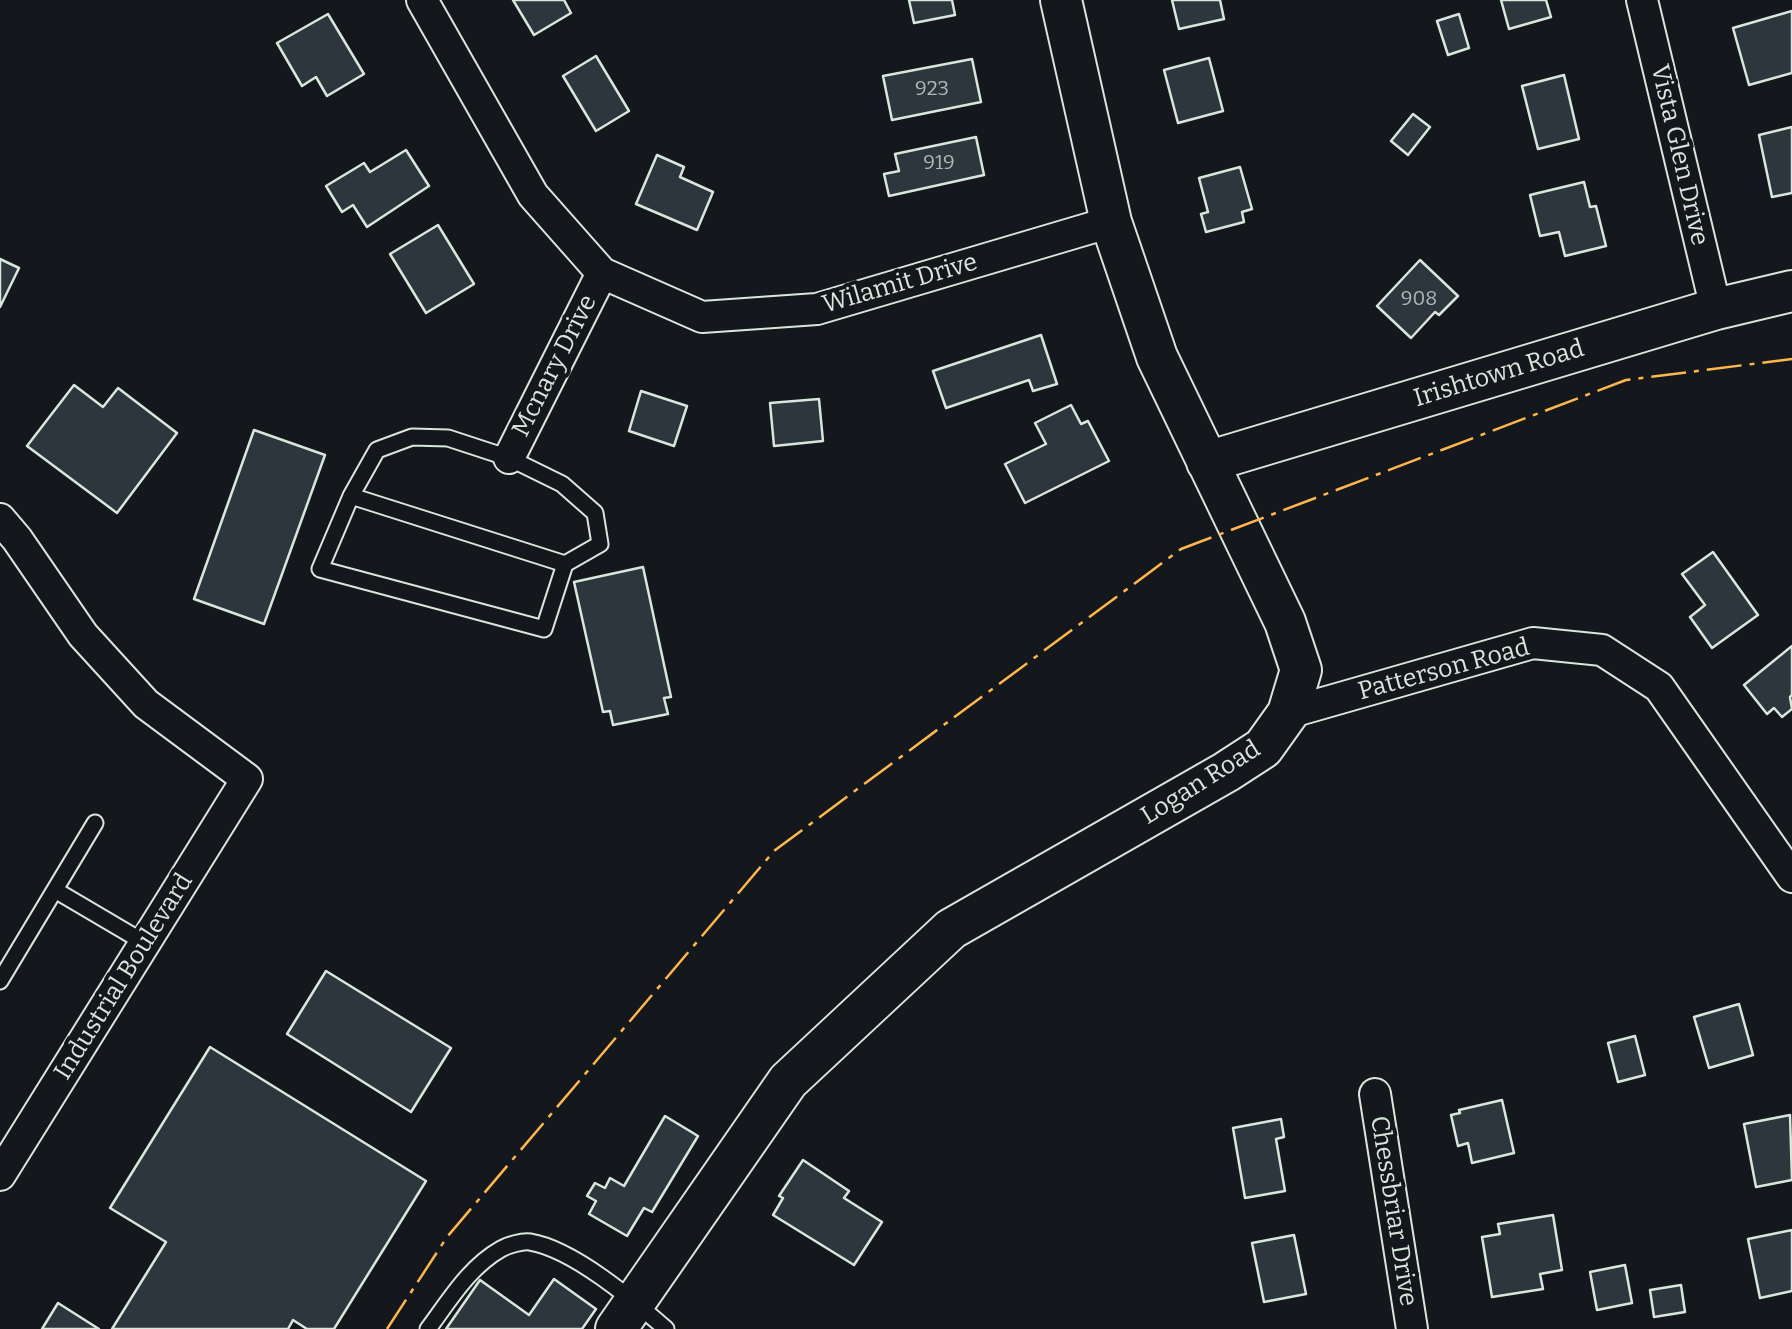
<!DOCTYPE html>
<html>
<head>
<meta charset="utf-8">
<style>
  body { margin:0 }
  canvas { display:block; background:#14181c }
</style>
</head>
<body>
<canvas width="1792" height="1329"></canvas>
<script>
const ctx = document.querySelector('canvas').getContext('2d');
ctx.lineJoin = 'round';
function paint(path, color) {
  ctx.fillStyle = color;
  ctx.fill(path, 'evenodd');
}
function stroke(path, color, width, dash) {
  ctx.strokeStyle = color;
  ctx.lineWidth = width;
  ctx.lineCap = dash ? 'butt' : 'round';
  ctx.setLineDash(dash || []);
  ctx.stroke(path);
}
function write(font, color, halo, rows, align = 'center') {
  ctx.font = font + ' Bitter,serif';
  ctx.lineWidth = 8;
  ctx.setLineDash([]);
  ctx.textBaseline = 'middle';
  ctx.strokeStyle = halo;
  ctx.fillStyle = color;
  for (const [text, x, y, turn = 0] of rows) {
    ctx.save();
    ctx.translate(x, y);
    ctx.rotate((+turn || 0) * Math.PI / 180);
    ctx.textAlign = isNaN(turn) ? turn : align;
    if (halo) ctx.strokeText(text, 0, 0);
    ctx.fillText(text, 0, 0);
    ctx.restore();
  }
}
const building = new Path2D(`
  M513 0H564L571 13 534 35Z
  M909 0H952L955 15 914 23Z
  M1172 0H1220L1224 19 1179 29Z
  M1501 0H1546L1551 17 1509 29Z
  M1792 11V73L1749 85 1733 28Z
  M328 14 364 74 327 96 316 77 302 86 277 43Z
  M1459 14 1469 48 1448 55 1437 21Z
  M596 56 629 111 596 131 563 76Z
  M1209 58 1223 111 1178 123 1164 70Z
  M972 59 981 102 892 120 883 76Z
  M1564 75 1579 139 1538 149 1522 86Z
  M1413 114 1430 127 1408 155 1391 141Z
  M1792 127V193L1772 197 1759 135Z
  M976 137 984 175 889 196 884 174 899 171 895 154Z
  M406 150 429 186 367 227 353 205 342 212 326 186 364 163 370 172Z
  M657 155 684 167 680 177 713 192 697 230 636 204Z
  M1240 167 1252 209 1242 212 1244 222 1206 232 1201 214 1208 212 1199 178Z
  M1584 182 1590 207 1596 206 1606 246 1565 256 1559 232 1540 236 1530 195Z
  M438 225 474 284 426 313 390 254Z
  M0 259 19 268 0 307Z
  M1420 260 1458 296 1439 315 1435 312 1411 338 1377 306Z
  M1041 335 1057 384 1033 391 1029 380 946 408 933 371Z
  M74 385 103 407 118 388 177 433 117 513 27 446Z
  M641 391 687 406 674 446 629 431Z
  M819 399 823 441 774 446 770 403Z
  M1071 405 1081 424 1088 421 1109 461 1025 503 1005 464 1046 444 1035 423Z
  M254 430 325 455 264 624 194 599Z
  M1713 552 1758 615 1712 648 1690 617 1705 605 1682 574Z
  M643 567 671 697 664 698 668 714 613 725 610 711 603 712 574 582Z
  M1792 646V695L1790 697 1792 709 1782 717 1774 708 1767 714 1744 685Z
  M326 971 451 1048 411 1112 287 1034Z
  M1739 1004 1753 1055 1709 1068 1694 1017Z
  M1635 1036 1645 1075 1618 1082 1608 1043Z
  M210 1047 426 1181 334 1329H307L293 1320 288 1329H112L166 1242 110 1208Z
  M1502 1100 1514 1153 1472 1163 1468 1143 1458 1146 1451 1115 1460 1113 1459 1110Z
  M1790 1115 1792 1180 1756 1187 1744 1124Z
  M665 1116 698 1136 652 1212 644 1208 627 1236 589 1214 596 1201 587 1196 595 1183 605 1188 610 1178 624 1186Z
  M1281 1119 1284 1137 1276 1139 1285 1191 1245 1198 1233 1128Z
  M803 1160 849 1191 844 1198 882 1222 854 1265 773 1215 783 1198 779 1196Z
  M1553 1215 1562 1270 1540 1274 1543 1289 1492 1297 1482 1237 1500 1234 1498 1224Z
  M1792 1230V1291L1760 1298 1748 1239Z
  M1294 1235 1306 1294 1264 1302 1252 1243Z
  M1625 1265 1632 1303 1597 1310 1590 1272Z
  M554 1279 596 1309 582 1329H446L480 1280 529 1315Z
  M1681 1285 1685 1312 1654 1317 1650 1290Z
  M58 1303 99 1329H42Z`);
paint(building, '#2c363c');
stroke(building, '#d8e6dc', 2.5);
const lane = new Path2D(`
  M351 496 565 564 600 544 595 513 562 484 509 458 448 438 412 437 377 450 351 496 320 569 544 629 565 564
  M55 890 145 943
  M0 981 95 823
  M428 1329C449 1301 469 1267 501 1249 508 1245 522 1241 530 1242 573 1249 633 1300 666 1329`);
const street = new Path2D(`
  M422 0 533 195 602 273 702 317 817 309 1111 222
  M1642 0 1716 309
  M509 458 602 273
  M0 519 17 539 83 635 146 704 247 779 0 1175
  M1288 713 1533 643 1602 650 1659 687 1792 877
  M1375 1094 1412 1329`);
const secondary = new Path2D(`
  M1207 462 1716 309 1792 291
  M616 1329 788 1081 951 929 1226 772 1263 748 1288 713 1301 670 1285 622 1157 357 1111 222 1061 0`);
stroke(lane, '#d8e6dc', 19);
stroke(street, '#d8e6dc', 34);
stroke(secondary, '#d8e6dc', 44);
stroke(lane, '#14181c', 15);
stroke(street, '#14181c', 30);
stroke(secondary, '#14181c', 40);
stroke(new Path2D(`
  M387 1329 447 1237 774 851 1181 549 1626 380 1792 359`), '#ffb74d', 2.5, [35, 8, 5, 8]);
write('20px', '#adbab4', null, [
  ["923",932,89],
  ["919",939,163],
  ["908",1419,299]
]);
write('25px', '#d8e6dc', '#14181c', [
  ["Vista Glen Drive",1679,155,77],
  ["Wilamit Drive",900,284,-16],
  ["Mcnary Drive",555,366,-63],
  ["Irishtown Road",1499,374,-17],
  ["Patterson Road",1444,670,-15],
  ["Logan Road",1201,783,-32],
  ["Industrial Boulevard",124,977,-58],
  ["Chessbriar Drive",1393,1211,81]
]);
</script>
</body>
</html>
